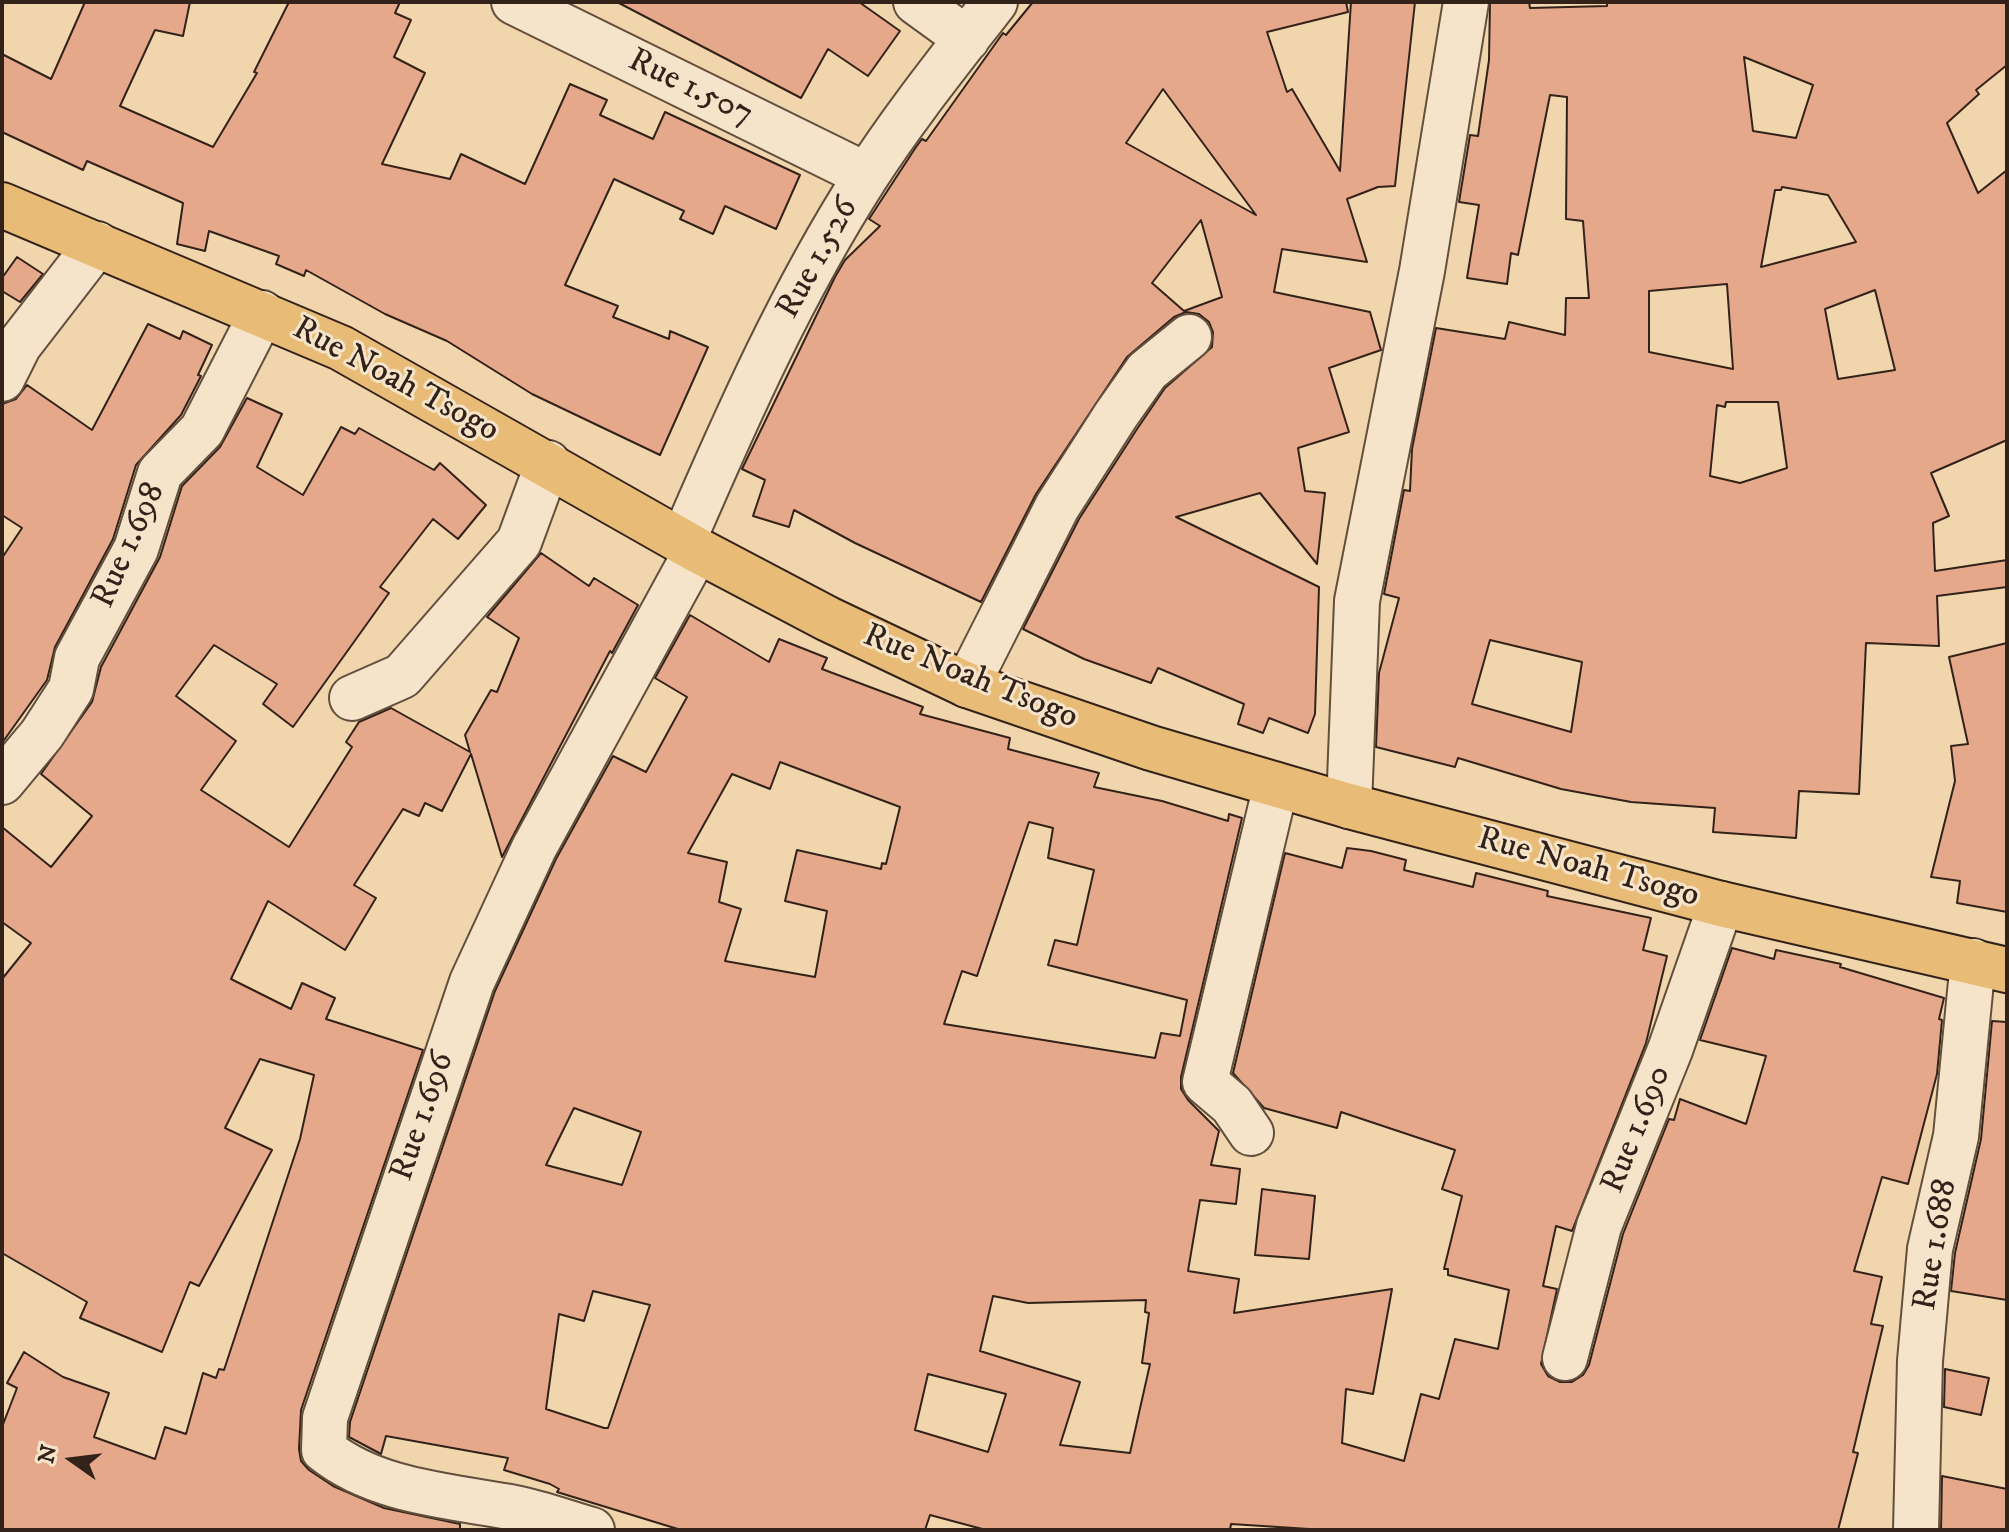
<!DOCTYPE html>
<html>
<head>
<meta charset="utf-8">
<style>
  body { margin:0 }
  #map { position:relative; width:2009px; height:1532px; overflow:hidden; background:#f1d6ad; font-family:"IM FELL DW Pica",serif }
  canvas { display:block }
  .frame { position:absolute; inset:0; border:4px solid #332219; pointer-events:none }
  .north { position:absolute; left:32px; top:1420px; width:80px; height:80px; -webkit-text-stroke:6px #f6e4ca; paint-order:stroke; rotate:284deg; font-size:22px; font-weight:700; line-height:32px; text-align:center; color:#332219 }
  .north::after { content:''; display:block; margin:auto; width:28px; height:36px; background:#332219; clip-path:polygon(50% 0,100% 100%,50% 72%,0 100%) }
</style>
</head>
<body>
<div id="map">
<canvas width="2009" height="1532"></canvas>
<div class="frame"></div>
<div class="north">N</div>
</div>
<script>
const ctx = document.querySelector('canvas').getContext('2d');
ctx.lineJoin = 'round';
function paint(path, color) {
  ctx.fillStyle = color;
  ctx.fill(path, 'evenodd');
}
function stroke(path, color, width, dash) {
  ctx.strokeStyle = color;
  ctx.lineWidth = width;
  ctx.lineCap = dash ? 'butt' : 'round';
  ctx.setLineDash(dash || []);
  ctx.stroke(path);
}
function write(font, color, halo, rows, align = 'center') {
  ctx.font = font + ' "IM FELL DW Pica",serif';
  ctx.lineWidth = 6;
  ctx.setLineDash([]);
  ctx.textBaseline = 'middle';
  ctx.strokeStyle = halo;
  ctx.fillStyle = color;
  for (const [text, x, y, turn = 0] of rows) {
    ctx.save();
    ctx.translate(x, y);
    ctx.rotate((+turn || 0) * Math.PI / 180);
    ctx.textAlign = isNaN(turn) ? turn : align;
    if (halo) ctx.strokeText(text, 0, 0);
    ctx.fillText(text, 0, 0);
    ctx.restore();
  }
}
const building = new Path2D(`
  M85 2H190L183 36 155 30 120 106 213 147 257 73 254 72 289 2H400L395 13 411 20 394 57 425 73 382 164 450 179 461 154 525 184 570 84 607 100 600 115 653 139 665 112 800 175 776 229 725 206 713 234 680 219 684 211 614 179 565 285 618 306 613 317 669 339 670 331 708 347 660 455 532 394 447 341 385 314 306 270 304 276 276 264 279 256 209 231 205 251 177 244 183 203 87 161 83 170 2 132V54L51 79Z
  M617 2H859L900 31 868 76 828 49 801 98Z
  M1033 2H1346L1348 12 1267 32 1287 92 1292 89 1340 171 1351 2H1415L1395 186 1378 187 1347 199 1367 262 1282 249 1274 292 1370 312 1381 350 1329 368 1349 432 1298 448 1305 491 1325 493 1317 564 1260 493 1176 517 1319 587 1315 714 1308 733 1269 718 1263 733 1238 724 1244 704 1158 668 1151 683 1084 659 1023 629 1079 519 1137 429 1165 388 1212 347 1213 332 1209 322 1199 314 1186 312 1174 317 1127 357 1036 494 981 602 855 543 794 510 789 527 753 516 765 480 742 469 835 277 845 260 880 226 869 219 916 147 922 139 926 141 1003 33 1006 35ZM1163 89 1256 215 1126 143ZM1201 220 1222 297 1184 311 1152 283Z
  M1490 2H1529L1530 8 1607 6V2H2007V65L1976 90 1979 94 1947 123 1978 193 2007 170V440L1931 473 1949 516 1933 523 1935 571 2007 560V587L1937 596 1939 646 1866 643 1859 794 1799 791 1796 838 1713 832 1715 808 1631 802 1561 789 1458 758 1455 767 1376 747 1379 673 1399 598 1384 594 1404 490 1410 491 1412 449 1436 328 1505 339 1509 322 1565 335 1566 298H1589L1583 221 1566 219 1567 97 1550 95 1518 255 1511 253 1507 284 1467 278 1479 205 1459 202 1470 135 1478 136 1489 60ZM1744 57 1813 85 1796 138 1753 131ZM1782 187 1828 195 1856 242 1761 267 1775 190H1781ZM1727 284 1733 369 1649 352V291ZM1875 290 1895 370 1838 379 1825 309ZM1726 402H1778L1787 468 1740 483 1710 476 1717 405 1725 407ZM1490 640 1582 662 1571 732 1472 704Z
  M17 257 43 274 20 302 2 291V278Z
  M148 324 180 339 183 331 212 345 198 375 201 376 181 415 136 465 113 539 55 647 47 680 2 743V558L22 528 2 515V404L16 399 27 385 92 430Z
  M247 398 282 414 257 467 303 495 341 427 355 434 359 428 434 470 440 463 486 505 458 539 433 519 380 587 389 593 293 727 263 704 277 684 214 645 176 696 236 741 201 790 289 847 352 747 346 742 359 722 391 708 470 752 465 735 491 690 497 692 519 638 487 617 541 553 589 586 594 578 638 605 612 653 610 651 502 857 471 754 442 811 425 803 419 816 403 809 354 885 376 898 345 950 268 901 231 979 291 1009 302 983 335 998 326 1019 423 1050 301 1410 299 1449 301 1461 309 1470 333 1486 384 1508 460 1524V1530H2V1427L17 1388 7 1383 24 1352 63 1377 109 1393 94 1437 155 1459 165 1427 186 1434 203 1373 216 1378 219 1369 224 1370 300 1139 314 1075 260 1059 225 1128 272 1150 199 1286 190 1282 162 1352 80 1318 87 1302 2 1253V979L31 943 2 922V827L51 867 92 816 41 774 92 702 101 667 160 557 182 486 220 447Z
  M690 615 769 662 779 639 827 658 822 669 923 707 920 714 1010 738 1008 749 1099 773 1094 787 1162 801 1228 821 1229 814 1242 818 1181 1077V1089L1188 1100 1219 1131 1211 1165 1240 1169 1236 1204 1200 1200 1188 1271 1239 1279 1234 1313 1392 1289 1373 1394 1346 1389 1342 1443 1404 1461 1421 1394 1439 1399 1455 1339 1498 1349 1509 1290 1448 1275V1269H1444L1462 1196 1442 1189 1455 1150 1341 1112 1337 1128 1264 1108 1233 1073 1285 853 1342 868 1347 848 1371 851 1406 860 1404 870 1473 887 1476 873 1548 891 1547 896 1651 918 1643 950 1667 956 1646 1043 1572 1231 1556 1226 1543 1286 1557 1289 1541 1364 1548 1376 1560 1382H1572L1583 1375 1589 1365 1623 1234 1669 1119 1674 1120 1680 1099 1746 1124 1766 1056 1700 1040 1732 948 1774 959 1776 950 1841 964 1840 967 1944 998 1939 1019 1942 1020 1937 1074 1908 1184 1882 1177 1854 1271 1882 1277 1871 1324 1883 1326 1853 1452 1858 1453 1838 1530H1325L1231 1524 1230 1530H986L930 1515 925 1530H681L557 1492 559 1489 550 1484 504 1470 508 1458 386 1436 381 1454 349 1437 350 1422 495 991 556 859 613 756 646 772 687 697 655 678ZM780 762 900 807 886 864 882 863 881 869 797 850 785 901 827 911 815 977 725 961 741 909 719 902 727 862 688 853 732 774 770 789ZM1029 822 1053 828 1048 858 1094 870 1077 945 1055 940 1048 965 1187 1000 1180 1036 1161 1033 1155 1058 944 1024 962 971 977 976ZM574 1108 641 1132 622 1185 546 1165ZM593 1291 650 1305 608 1428H604L546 1409 559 1314 584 1321ZM993 1296 1028 1303 1146 1300 1145 1312 1149 1313 1142 1363 1150 1364 1130 1453 1060 1445 1080 1382 980 1351ZM928 1374 1006 1394 988 1452 915 1430Z
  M2007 643V912L1957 903 1960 881 1931 877 1955 781 1951 746 1968 744 1949 657Z
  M1992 1021 2007 1022V1300L1951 1291 1955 1253 1981 1139Z
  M1262 1189 1315 1196 1309 1259 1255 1255Z
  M1945 1369 1989 1378 1981 1415 1944 1407Z
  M1942 1476 2007 1489V1530H1941Z`);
paint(building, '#e6a88b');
stroke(building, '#332219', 2);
const minor = new Path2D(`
  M514 2 866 175
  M916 2 967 39
  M2 379 19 345 97 244
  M683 541C737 416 792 292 865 178 904 117 951 59 995 2
  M967 685 1057 507 1116 415 1147 371 1189 337
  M352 698 402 676 519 542 548 463
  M2 782 42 734 71 689 77 658 136 549 160 473 202 430 262 313
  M1349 806 1357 601 1422 271 1466 2
  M1251 1133 1232 1105 1205 1082 1276 785
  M1565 1358 1599 1226 1670 1050 1721 904
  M592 1530C567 1523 541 1513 515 1508 451 1496 376 1492 324 1450L325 1418 472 982 534 848 697 550
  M1916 1530 1920 1361 1930 1249 1956 1136 1973 961`);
const major = new Path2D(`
  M2 205 341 348 697 550 828 619 967 685 1151 748 1349 806 1721 904 2007 970`);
stroke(minor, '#624f3e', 48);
stroke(major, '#332219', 48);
stroke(minor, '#f6e4ca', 44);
stroke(major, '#e8bb76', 44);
write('34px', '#332219', '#f6e4ca', [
  ["Rue 1.507",690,89,26],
  ["Rue 1.526",819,259,-61],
  ["Rue Noah Tsogo",395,381,28],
  ["Rue 1.698",130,546,-66],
  ["Rue Noah Tsogo",970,678,22],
  ["Rue Noah Tsogo",1588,869,15],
  ["Rue 1.696",424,1117,-71],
  ["Rue 1.690",1638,1130,-68],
  ["Rue 1.688",1937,1245,-81]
]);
</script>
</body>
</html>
